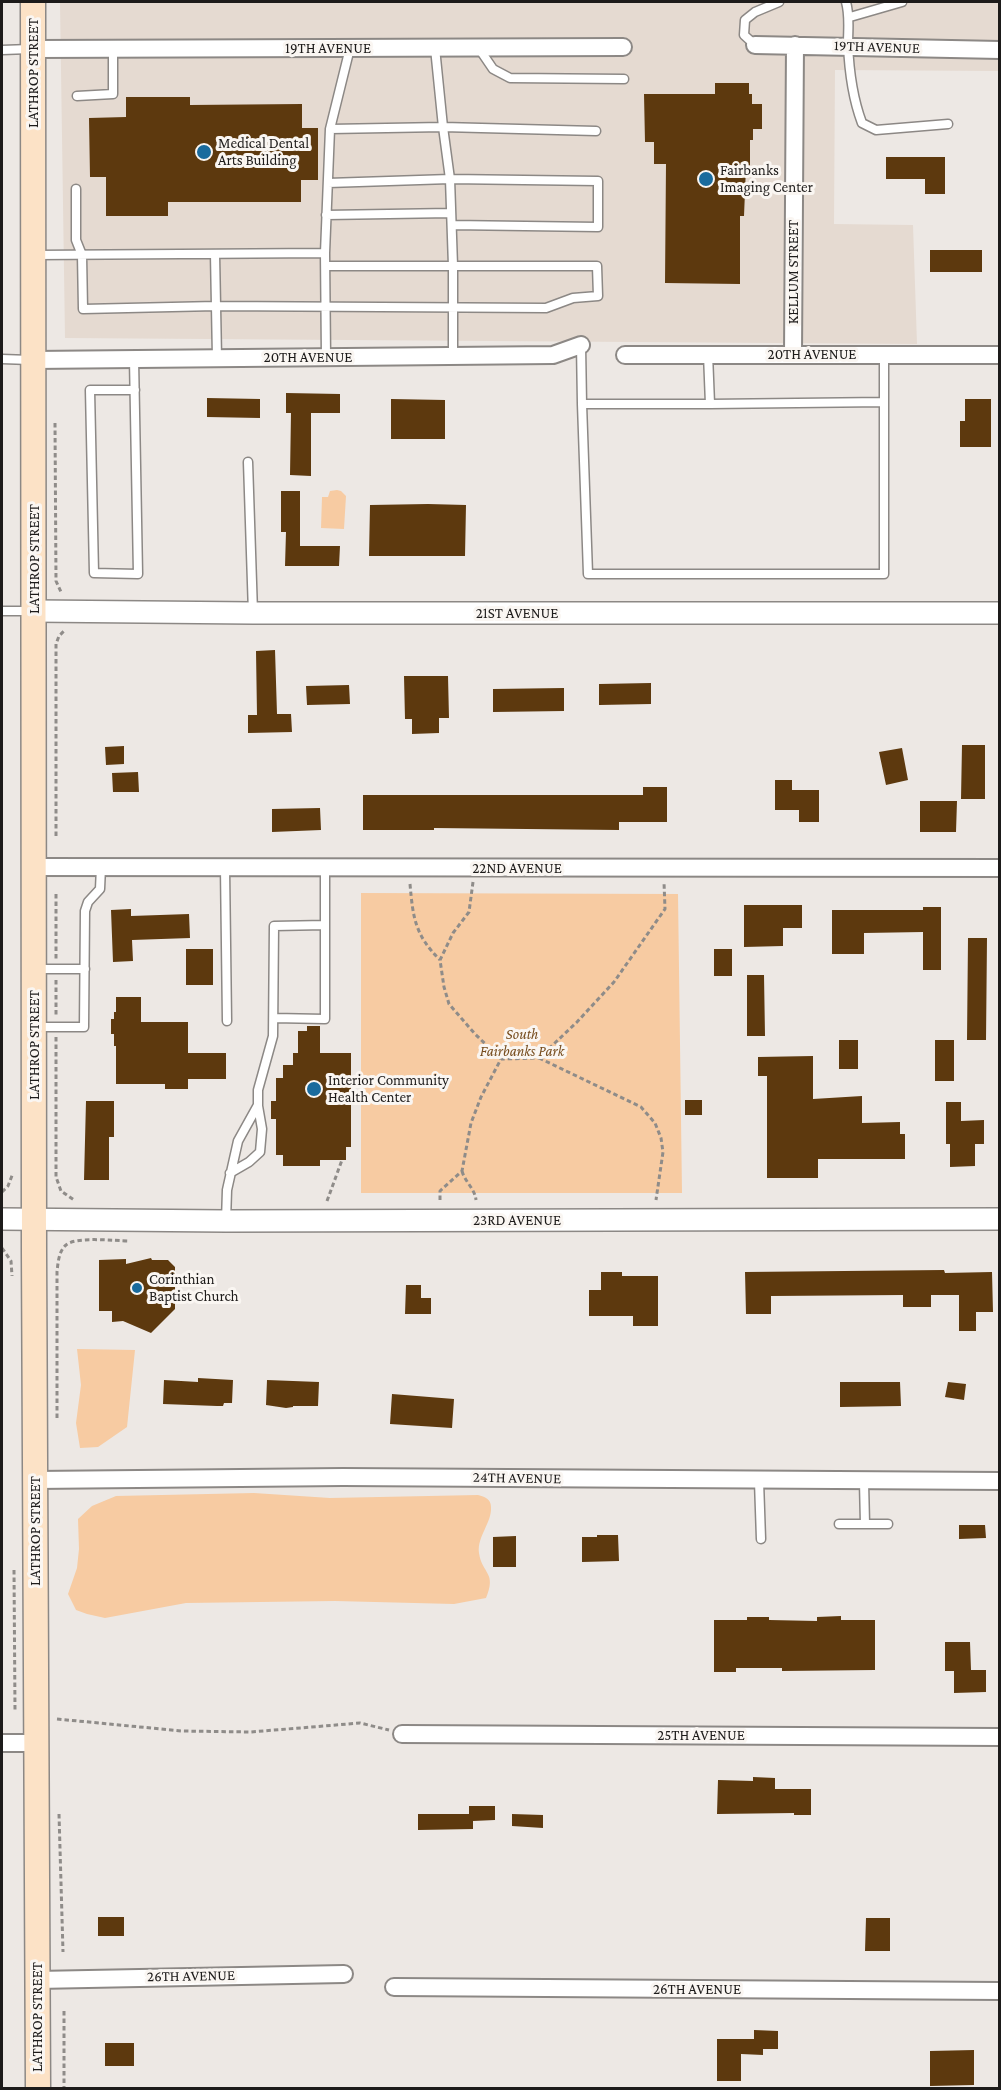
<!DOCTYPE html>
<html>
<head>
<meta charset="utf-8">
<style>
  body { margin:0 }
  #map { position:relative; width:1001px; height:2090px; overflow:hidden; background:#ede8e4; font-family:"Crimson Pro",serif }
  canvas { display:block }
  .frame { position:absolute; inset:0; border:3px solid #1d1b1a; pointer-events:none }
</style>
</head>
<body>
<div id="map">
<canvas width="1001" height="2090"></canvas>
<div class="frame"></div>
</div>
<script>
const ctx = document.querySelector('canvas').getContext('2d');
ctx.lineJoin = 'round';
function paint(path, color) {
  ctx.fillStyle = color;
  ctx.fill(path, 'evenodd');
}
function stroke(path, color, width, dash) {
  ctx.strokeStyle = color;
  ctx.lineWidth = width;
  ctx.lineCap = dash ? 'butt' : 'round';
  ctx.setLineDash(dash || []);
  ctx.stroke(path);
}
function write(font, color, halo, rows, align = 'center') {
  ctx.font = font + ' "Crimson Pro",serif';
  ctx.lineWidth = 6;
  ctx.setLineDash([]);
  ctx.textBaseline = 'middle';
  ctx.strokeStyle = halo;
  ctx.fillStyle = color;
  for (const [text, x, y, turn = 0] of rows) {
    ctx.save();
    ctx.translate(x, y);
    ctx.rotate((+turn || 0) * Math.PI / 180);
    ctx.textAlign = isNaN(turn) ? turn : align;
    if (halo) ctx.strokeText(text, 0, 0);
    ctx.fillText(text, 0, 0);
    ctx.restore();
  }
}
paint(new Path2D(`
  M60 2H999V71L835 70 834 224 913 225 917 344 65 338Z`), '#e5dad1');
paint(new Path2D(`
  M337 490 341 491 346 496 344 529 321 528 322 497H328L330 491Z
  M361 893 678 894 682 1193H361Z
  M77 1349 135 1350 127 1427 98 1447 80 1448 76 1423 81 1385Z
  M254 1493 330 1498 478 1495C485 1497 491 1499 491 1507 492 1523 477 1536 479 1553 482 1574 497 1572 486 1598L454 1604 335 1601 186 1603 105 1618 87 1614 76 1610 68 1594 77 1568 79 1549 78 1519 92 1506 116 1496Z`), '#f7cba2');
paint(new Path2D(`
  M715 83H749V94H752V104H762V129H753V140H750V167H746L744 216H740V284L665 283 666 164H654V142H645L644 94H715Z
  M126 97H190V105L302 104V128H318V180H301V202H168V216H106V177H90L89 118 126 117Z
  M886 157H945V194H925V179H886Z
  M930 250H982V272H930Z
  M286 393 340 394V413H311V476L290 475 291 413H286Z
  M207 398 260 399V418L207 417Z
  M391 399 445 400V439H391Z
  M965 399H991V447H960V421H965Z
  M281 491H300V546H340L339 566H285L286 532H281Z
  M428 504 466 505 465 556H369L370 505Z
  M275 650 277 714H291L292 732 248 733V715H257L256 651Z
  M404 676H448L449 718H439V733L412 734V719H405Z
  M651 683V704L599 705V684Z
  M349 685 350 704 307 705 306 686Z
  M564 688V711L493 712V689Z
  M962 745H985V799H961Z
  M124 746V764L106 765 105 747Z
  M902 748 908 780 886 785 879 752Z
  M138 772 139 792H113L112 773Z
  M775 780H792V790H819V822H799V810H775Z
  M643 787H667V822H619V830L434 828V830H363V795H643Z
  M920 801H957L956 832H920Z
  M320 808 321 830 272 832V809Z
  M744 905H802V928H783V946L744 947Z
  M923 907H941V970H923V932L864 933V954H832V910H923Z
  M131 909V916L189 914 190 938 132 940 133 961 113 962 111 910Z
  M968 938H987L986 1040H967Z
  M186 949H213V985H186Z
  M714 949H732V976H714Z
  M747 975H764L765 1036H747Z
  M116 997H141V1022H188V1053H226V1079H188V1089H165V1084H116V1046H114V1034H111V1019H114V1012H116Z
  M307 1026H320V1053H351V1147H346V1160H320V1166H283V1155H276V1119H271V1101H276V1078H283V1065H293V1053H298V1031H307Z
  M839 1040H858V1069H839Z
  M935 1040H954V1081H935Z
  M813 1056V1099L862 1096V1123L900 1122V1134H905V1159H818V1178H767V1076H758V1057Z
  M685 1100H702V1115H685Z
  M86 1101H114V1137H109V1180H84Z
  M946 1102H961V1121L984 1120V1144H975V1166L950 1167V1144H946Z
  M151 1258 152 1260H168L175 1267V1309L151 1333 123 1321 112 1322V1311H99V1260L126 1259V1264Z
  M944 1270 945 1273 992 1272 993 1312H976V1331H959V1295H931V1307H903V1295L771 1296V1314H746L745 1272Z
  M601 1272H622V1276H658V1326H633V1316H589V1290H601Z
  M406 1285H421V1298H431V1314H405Z
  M198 1378 233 1380 232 1403H224L223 1406H217L163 1404 164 1380 198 1382Z
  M267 1380 319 1382 318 1406H293V1407L286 1408 266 1405Z
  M840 1382H900L901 1406 840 1407Z
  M948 1382 966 1384 964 1400 945 1397Z
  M392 1394 454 1399 452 1428 390 1424Z
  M959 1525H985L986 1538 959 1539Z
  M597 1535H618L619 1561 582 1562V1537H597Z
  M516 1536V1567H493V1537Z
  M841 1616V1620H875V1670L782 1671V1668H736V1672H714V1620H747V1617H769V1620L817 1621V1617Z
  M945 1642H970L971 1670H986V1692L954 1693V1671H945Z
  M753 1777 775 1778V1789H811V1815H794V1813L717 1814 718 1780 753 1781Z
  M469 1806H495V1820L473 1821V1829L418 1830V1814H469Z
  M512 1814 543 1815V1828L512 1826Z
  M98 1917H124V1936H98Z
  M866 1918H890V1951H865Z
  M754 2030 778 2031V2049H763V2055L741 2054V2081H717V2039H754Z
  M105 2043H134V2066H105Z
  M974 2050V2085L930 2086V2051Z`), '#5d390e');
const service = new Path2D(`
  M846 2C850 16 848 29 848 44 849 69 853 99 862 123L876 130 948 124
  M850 17 902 2
  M755 45 744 35 745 20 755 12 779 2
  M478 47 493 69 510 78 624 79
  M435 48 443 127 596 131
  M2 50 30 49
  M77 96 113 94V49
  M328 183 450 179 443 127 330 129
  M76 189V240L82 255 83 309 216 306 546 308 573 298 598 296 597 266H326
  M326 215 451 213
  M452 225 598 227V181L450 179 453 266V356
  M325 253 326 357
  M215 254 217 358
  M36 255 325 253 330 129 350 48
  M581 345 582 404
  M708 354 710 404H582L588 574H884V355
  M2 359 30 360
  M134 359 138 574 94 573 90 390H135
  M710 404 884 402
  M248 462 253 613
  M2 611H30
  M225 868 227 1021
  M35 969H85
  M274 1018 325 1019V925
  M35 1027H84L85 911 88 902 100 889 101 867
  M230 1173 249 1162 260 1152 262 1129 258 1106
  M226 1221 227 1190 238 1141 258 1105V1090L273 1036 274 926 325 925V868
  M759 1481 761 1539
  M864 1482 865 1524H888
  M839 1524H865`);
const minor = new Path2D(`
  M755 45 1000 50
  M34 49 623 47
  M793 354 795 45
  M625 355H1000
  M33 360 553 355 581 345
  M34 867 1000 868
  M35 1480 343 1477 1000 1481
  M402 1734 1000 1737
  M2 1743H36
  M37 1980 344 1974
  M394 1987 1000 1991`);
const tertiary = new Path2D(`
  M34 611 253 613H1000
  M2 1219 226 1221 1000 1219`);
const secondary = new Path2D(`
  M33 2 34 1252 38 2088`);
stroke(service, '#8c8885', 11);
stroke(minor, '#8c8885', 20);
stroke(tertiary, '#8c8885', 24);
stroke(secondary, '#8c8885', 27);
stroke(new Path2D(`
  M55 423 56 581 61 592
  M56 836V644L59 636 64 631
  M473 882 469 912 453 933 440 960 444 987 449 1004 475 1034 501 1059
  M410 884C413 918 415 935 440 960
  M56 894V959
  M56 980V1016
  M56 1037V1177L61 1191 74 1200
  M539 1058 641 1107 655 1123 661 1138 663 1152 656 1200
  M462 1171C465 1182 475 1189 476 1200
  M2 1192 8 1186 13 1173
  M440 1200V1191L462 1171 471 1123 481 1097 501 1059 539 1058 577 1022 614 982 665 909 664 882
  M327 1201 342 1160
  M2 1248 11 1261 12 1276
  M57 1418V1272C58 1262 59 1251 66 1245 76 1236 116 1241 129 1241
  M14 1570 15 1711
  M57 1719 182 1731 251 1732 360 1723 389 1730
  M59 1814 63 1952
  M64 2011V2088`), '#8f8c89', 3, [4.5, 3]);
stroke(service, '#fff', 8);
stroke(minor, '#fff', 16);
stroke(tertiary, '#fff', 21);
stroke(secondary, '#fce2c6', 24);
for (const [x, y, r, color] of [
  [204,152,8,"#1a6b9d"],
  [706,179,8,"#1a6b9d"],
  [314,1089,8,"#1a6b9d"],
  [137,1288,6,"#1a6b9d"]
]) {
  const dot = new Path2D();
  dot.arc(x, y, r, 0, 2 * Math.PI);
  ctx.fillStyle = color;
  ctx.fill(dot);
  stroke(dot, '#faf6f2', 2);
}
write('15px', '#1d1b1a', '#faf6f2', [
  ["19TH AVENUE",877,47,2],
  ["19TH AVENUE",328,48],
  ["LATHROP STREET",33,73,-90],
  ["KELLUM STREET",793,272,-90],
  ["20TH AVENUE",812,354],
  ["20TH AVENUE",308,357],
  ["LATHROP STREET",34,559,-90],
  ["21ST AVENUE",517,613],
  ["22ND AVENUE",517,868],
  ["LATHROP STREET",34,1045,-90],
  ["23RD AVENUE",517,1220],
  ["24TH AVENUE",517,1478,1],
  ["LATHROP STREET",35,1531,-90],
  ["25TH AVENUE",701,1735],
  ["26TH AVENUE",191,1976,-1],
  ["26TH AVENUE",697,1989],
  ["LATHROP STREET",37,2017,-90]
]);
write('15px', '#1d1b1a', '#faf6f2', [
  ["Medical Dental",218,143],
  ["Arts Building",218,160],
  ["Fairbanks",720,170],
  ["Imaging Center",720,187],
  ["Interior Community",328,1080],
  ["Health Center",328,1097],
  ["Corinthian",149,1279],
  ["Baptist Church",149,1296]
], 'left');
write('italic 15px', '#774d1e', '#faf6f2', [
  ["South",522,1034],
  ["Fairbanks Park",522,1051]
]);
</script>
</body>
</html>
